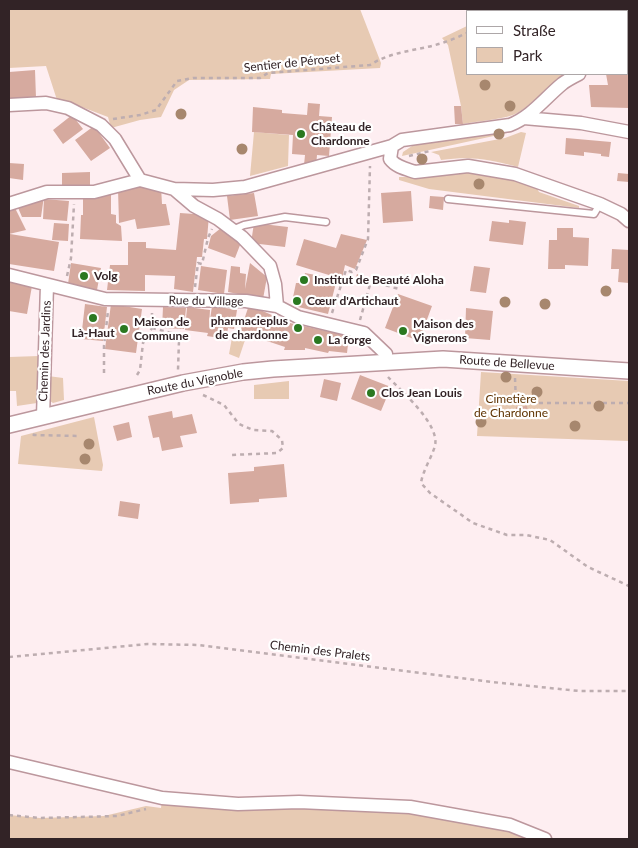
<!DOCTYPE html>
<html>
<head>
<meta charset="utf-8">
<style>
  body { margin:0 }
  #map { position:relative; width:638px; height:848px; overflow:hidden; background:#feeef1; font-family:Lato,sans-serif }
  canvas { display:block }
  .frame { position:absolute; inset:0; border:10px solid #322326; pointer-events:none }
  .legend { position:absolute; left:466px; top:10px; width:162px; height:65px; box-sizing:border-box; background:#fff; border:1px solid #ada7a8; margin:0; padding:6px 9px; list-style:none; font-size:15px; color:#322326 }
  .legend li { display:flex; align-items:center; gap:10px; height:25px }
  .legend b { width:25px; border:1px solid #ada7a8 }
</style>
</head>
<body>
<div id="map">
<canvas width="638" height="848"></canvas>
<div class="frame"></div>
<ul class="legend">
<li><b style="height:6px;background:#fff"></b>Straße</li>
<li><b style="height:14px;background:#e7cab3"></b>Park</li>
</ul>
</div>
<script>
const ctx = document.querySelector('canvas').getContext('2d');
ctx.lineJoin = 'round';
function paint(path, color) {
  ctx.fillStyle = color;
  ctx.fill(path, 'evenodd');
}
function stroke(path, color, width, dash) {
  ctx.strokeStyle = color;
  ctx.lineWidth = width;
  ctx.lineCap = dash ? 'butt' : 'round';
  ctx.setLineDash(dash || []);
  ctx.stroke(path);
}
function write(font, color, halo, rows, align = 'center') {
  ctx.font = font + ' Lato,sans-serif';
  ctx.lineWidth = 4.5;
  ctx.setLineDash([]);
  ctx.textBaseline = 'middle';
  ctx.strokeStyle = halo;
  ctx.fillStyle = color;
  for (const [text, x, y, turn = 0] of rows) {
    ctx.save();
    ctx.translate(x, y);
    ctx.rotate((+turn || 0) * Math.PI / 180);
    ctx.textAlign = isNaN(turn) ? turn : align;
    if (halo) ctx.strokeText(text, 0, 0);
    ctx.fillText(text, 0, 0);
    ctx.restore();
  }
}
paint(new Path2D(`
  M9 9H360L381 63 380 68 271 74 270 79 189 80 174 90 161 117 140 120 111 128 108 117 74 104 57 100 46 66 9 68Z
  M499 9H629V45L627 46V11H495Z
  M467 26V74H564C548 85 530 108 513 115 498 120 478 121 463 124L461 106 448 45 442 38Z
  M517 128 512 132 402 156 403 152 412 146 420 144Z
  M254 132 289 135 288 166 250 176Z
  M521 132 526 133 518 167C488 159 471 156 441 160L439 155 431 152 505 138Z
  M462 170 485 171 537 188 539 192 579 206V208L429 189 399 180V177H425Z
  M233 332 246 337 239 358 229 354Z
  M39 356 37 403 17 406 16 391H9V357Z
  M481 372 629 381V441L477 436Z
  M48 376 63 378 64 400 53 403 47 399Z
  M289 381V399H254V385Z
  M94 417 103 465 102 471 18 464 21 436Z
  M162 798 410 807 545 839H9V815L40 818 104 816 146 806 161 808Z`), '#e7cab3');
paint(new Path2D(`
  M627 66H629V108L591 107 589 85H608L606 74H627Z
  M35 70 36 98 9 99V72Z
  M308 103 320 104 319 116 332 117 329 156 317 155 316 166 304 165 305 155 292 154 293 135 252 132 253 107 282 110V113L307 115Z
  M454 106H461L463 124H455Z
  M72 115 83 129 63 144 53 130Z
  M94 126 110 148 91 161 75 140Z
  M566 138 611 142 609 157 601 156V154L584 152V156L565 154Z
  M9 163 24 164 23 180 9 178Z
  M90 172V190H62V173Z
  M618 173 629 174V182L617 181Z
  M140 186 161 187 162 204H166L170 225 137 229 135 219 119 223 118 189Z
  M411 191 413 221 383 223 381 193Z
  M111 192V214L116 215V223L121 226 122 241 80 239 81 215H83V193Z
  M254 193 258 216 230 220 227 196Z
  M44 196 41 217H22L16 203Z
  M430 196 444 197 443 210 429 208Z
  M44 199 69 201 67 221 43 219Z
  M14 206 26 230 9 234V208Z
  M180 213 209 215 207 239H204L202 257H197L193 292 174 289 175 276 145 275V291L107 290 110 265H128V242H146V248L176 250Z
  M509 220 526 222 523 245 489 241 492 221 509 223Z
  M54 223 69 224 68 241 52 240Z
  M254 223 288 227 285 247 251 243Z
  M221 228 242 240 235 258 208 248 211 236Z
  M557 228H573V237L589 238 588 266 565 265V269H548L549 240H557Z
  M10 234 59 242 54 271 9 264Z
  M341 234 367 240 355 269 345 265 342 279 296 265 304 239 336 248Z
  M612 249 629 250V283L618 282 619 269H611Z
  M71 263 101 268 97 290 68 284Z
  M250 263 267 277 263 299 228 292 231 266 240 267V273L246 274 245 289Z
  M201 266 227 270 224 294 198 290Z
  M474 266 490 268 486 293 470 291Z
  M305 273 337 279 328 314 294 306 295 303 292 302 296 283H302Z
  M357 274 369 278 366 286 354 282Z
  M9 282 32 286 27 314 9 311Z
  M398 294 432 306 419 341 385 328Z
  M85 304 107 307 103 341 81 339Z
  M111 304 142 309 136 353 105 349Z
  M249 305 290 323 349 336 347 353 329 351 328 353 305 348V350H284L285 347 240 332Z
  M212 306 237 310 234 329 228 328 226 339 207 336 208 333 185 330 187 307 210 310 209 327Z
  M163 307 186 308 184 329 162 328Z
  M466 308 493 311 490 340 465 338Z
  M360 375 391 387 381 411 351 399Z
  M324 379 341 383 337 401 320 397Z
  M527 406 528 414H517L516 407Z
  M172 411 173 418 192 414 197 433 180 436 183 447 162 451 159 437 153 438 148 416Z
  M129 422 132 437 117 441 113 426Z
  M284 464 287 497 259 499V502L230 504 228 473 254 471V467Z
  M120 501 140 504 138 519 118 516Z`), '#d6aa9f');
const service = new Path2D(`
  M448 199 594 214 600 204
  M232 230 244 225 285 217 326 222`);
const minor = new Path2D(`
  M627 54 629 53
  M9 105 46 103 68 108 101 125 115 139 140 180
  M524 118 581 123 629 132
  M392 146 390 159C396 167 406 169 415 172L468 166 515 174 600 204 621 214 629 221
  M174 189 194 206 218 219 242 237 270 266 275 284 277 306
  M9 204 47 192H94L140 180 174 189 213 190 245 187 392 146 402 140 510 125C531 117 545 98 562 84 567 80 573 77 579 74
  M9 275 105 299 246 301 277 306 298 317 364 333 386 354 384 362
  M43 417 47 285
  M9 762 162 798 238 804 299 802 410 807 510 825 545 839`);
const tertiary = new Path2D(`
  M9 425 183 383 243 372 273 369 443 359 629 371`);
stroke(service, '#bc979d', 9);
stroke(minor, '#bc979d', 15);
stroke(tertiary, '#bc979d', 18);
stroke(new Path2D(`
  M503 11 509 9
  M113 119 140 115 156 110 177 81 193 78H260L268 73 370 65C393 50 420 51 445 42 452 40 460 36 467 33
  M409 156 430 151
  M67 276 71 258 74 204
  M195 287 198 263 202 264 208 238 212 229
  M332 313 346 270 352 272 356 270 368 239 370 166
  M360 320 371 281 399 289
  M152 328 172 333 179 340 178 370
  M104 373V346L108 311
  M137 375 140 370 143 343 152 328V313
  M388 377C402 392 440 424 435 446 431 459 423 470 421 483L430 493 473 523 507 535H526L550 540 588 567 629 586
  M515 378 516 403H629
  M203 395 224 405 239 424 253 430 272 431 282 440 283 448 277 453 230 455
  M33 434 34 435 80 436
  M9 657 148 644 199 645 492 682 579 691H629
  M9 815 40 818 117 816 146 809`), '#bdadb0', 2.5, [4, 4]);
stroke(service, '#fff', 6);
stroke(minor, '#fff', 12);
stroke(tertiary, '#fff', 15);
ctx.fillStyle = '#a7876e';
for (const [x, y] of [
  [485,85],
  [510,106],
  [181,114],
  [499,134],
  [242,149],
  [422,159],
  [479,184],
  [606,291],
  [505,302],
  [545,304],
  [506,377],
  [537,392],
  [599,406],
  [481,422],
  [575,426],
  [89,444],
  [85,459]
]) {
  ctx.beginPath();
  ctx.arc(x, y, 5.5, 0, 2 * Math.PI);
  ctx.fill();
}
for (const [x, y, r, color] of [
  [301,134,5,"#2a7820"],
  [84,276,5,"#2a7820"],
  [304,280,5,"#2a7820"],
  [297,301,5,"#2a7820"],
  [93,318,5,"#2a7820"],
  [298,328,5,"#2a7820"],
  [124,329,5,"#2a7820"],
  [403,331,5,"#2a7820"],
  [318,340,5,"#2a7820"],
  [371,393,5,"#2a7820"]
]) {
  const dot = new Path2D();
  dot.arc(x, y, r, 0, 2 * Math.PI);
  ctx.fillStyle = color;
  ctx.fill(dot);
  stroke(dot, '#fff', 2);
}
write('12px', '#322326', '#fff', [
  ["Sentier de Péroset",292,63,-6],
  ["Rue du Village",206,301,1],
  ["Chemin des Jardins",45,351,-88],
  ["Route de Bellevue",507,363,4],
  ["Route du Vignoble",195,382,-11],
  ["Chemin des Pralets",320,651,7]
]);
write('bold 12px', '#322326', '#fff', [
  ["Château de",311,127],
  ["Chardonne",311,141],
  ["Volg",94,276],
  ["Institut de Beauté Aloha",314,280],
  ["Cœur d'Artichaut",307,301],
  ["pharmacieplus",288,321,"right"],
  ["de chardonne",288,335,"right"],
  ["Maison de",134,322],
  ["Commune",134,336],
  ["Maison des",413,324],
  ["Vignerons",413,338],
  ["Là-Haut",93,333,"center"],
  ["La forge",328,340],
  ["Clos Jean Louis",381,393]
], 'left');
write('12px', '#5f3302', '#fff', [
  ["Cimetière",511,399],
  ["de Chardonne",511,413]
]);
</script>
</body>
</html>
